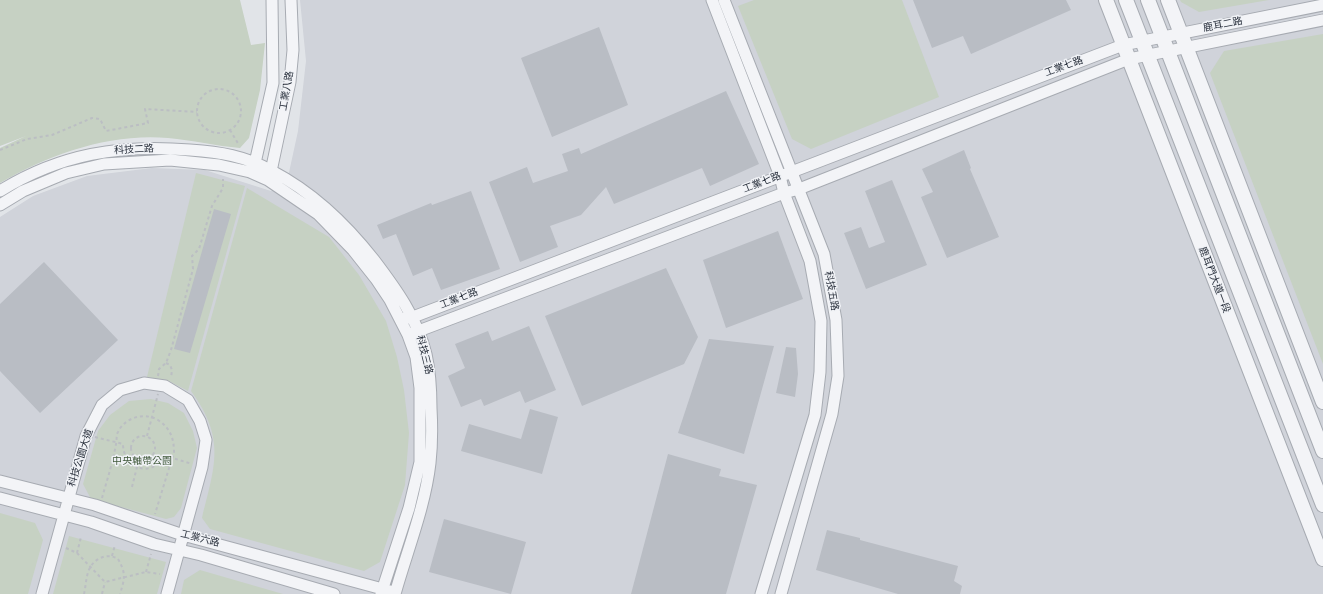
<!DOCTYPE html>
<html>
<head>
<meta charset="utf-8">
<style>
  body { margin:0 }
  canvas { display:block; background:#e1e4e8 }
</style>
</head>
<body>
<canvas width="1323" height="594"></canvas>
<script>
const ctx = document.querySelector('canvas').getContext('2d');
ctx.lineJoin = 'round';
function paint(path, color) {
  ctx.fillStyle = color;
  ctx.fill(path, 'evenodd');
}
function stroke(path, color, width, dash) {
  ctx.strokeStyle = color;
  ctx.lineWidth = width;
  ctx.lineCap = dash ? 'butt' : 'round';
  ctx.setLineDash(dash || []);
  ctx.stroke(path);
}
function write(font, color, halo, rows, align = 'center') {
  ctx.font = font + ' Poppins,"Noto Sans TC",sans-serif';
  ctx.lineWidth = 3;
  ctx.setLineDash([]);
  ctx.textBaseline = 'middle';
  ctx.strokeStyle = halo;
  ctx.fillStyle = color;
  for (const [text, x, y, turn = 0] of rows) {
    ctx.save();
    ctx.translate(x, y);
    ctx.rotate((+turn || 0) * Math.PI / 180);
    ctx.textAlign = isNaN(turn) ? turn : align;
    if (halo) ctx.strokeText(text, 0, 0);
    ctx.fillText(text, 0, 0);
    ctx.restore();
  }
}
paint(new Path2D(`
  M300 0H1323V594H0V217L33 196 87 176 152 168 205 170 271 191 288 177 298 131 306 61Z`), '#d0d3da');
paint(new Path2D(`
  M0 0H240L251 45 265 43 260 90 249 138 240 148C216 146 192 140 168 138 110 133 50 154 0 183V148L26 136 0 146Z
  M754 0H902L939 97 811 149 792 139 738 6Z
  M1180 0H1269L1199 12 1181 2Z
  M1323 34V364L1210 73 1224 51Z
  M196 173 245 186 188 391 167 380 147 377Z
  M247 188 329 237 359 275 386 321 397 357 404 390 409 433 405 485 380 562 364 571 210 529 202 518C215 465 226 439 191 391Z
  M151 399 168 403 184 413 193 431 197 448 181 508 174 517 166 519 91 499 83 484 98 431 110 415 129 401Z
  M0 513 35 523 43 540 28 594H0Z
  M69 536 166 562 157 594H53Z
  M200 570 283 594H181L184 580Z`), '#c6d1c3');
paint(new Path2D(`
  M913 0H1066L1071 10 971 54 963 36 932 48Z
  M599 27 628 105 552 137 521 58Z
  M726 91 759 164 710 186 702 168 614 204 606 187 581 215 550 226 558 247 520 262 489 182 527 167 533 183 568 171 562 154 579 148 581 154Z
  M964 150 971 168 970 169 999 237 947 258 921 197 933 192 922 169Z
  M892 180 927 265 866 289 844 233 861 227 869 248 885 242 865 191Z
  M471 191 500 269 441 290 432 268 413 276 396 234 383 239 377 225 431 203 432 205Z
  M214 209 231 214 190 353 174 349Z
  M778 231 803 299 726 328 703 260Z
  M44 262 118 340 40 413 0 371V304Z
  M666 268 698 337 684 364 582 406 545 316Z
  M529 326 556 390 525 403 520 391 484 406 481 399 461 407 448 376 465 368 455 344 488 331 492 341Z
  M709 339 774 346 744 454 678 433Z
  M786 347 796 348 798 374 795 397 776 393Z
  M530 409 558 417 542 474 461 451 469 424 521 439Z
  M668 454 721 469 719 476 757 485 726 594H631Z
  M444 519 526 542 511 594 429 572Z
  M827 530 860 538V540L958 566 954 581 962 586 960 594H898L816 570Z`), '#b9bdc4');
const minor = new Path2D(`
  M712 0 780 176 784 193 810 261 821 321 820 372 815 415 761 594
  M724 0 824 254 836 320 838 376 832 414 781 594
  M252 169 255 163 273 83 272 0
  M270 176 290 82 293 50 291 0
  M0 191C60 154 120 144 190 150 220 152 245 156 272 171 312 192 346 224 374 260 396 289 417 318 426 354 430 372 431 390 431 408 432 426 432 445 430 463 425 507 407 551 395 594
  M0 205 23 191 66 173 104 164 170 160 219 165 250 172 268 180 318 214 353 250 376 279 390 300 408 335 416 357 420 388V462L409 508 381 594
  M400 319 413 317 1123 45 1323 5
  M408 335 784 193 799 189 1129 59 1323 20
  M0 481 95 505 183 535 390 591
  M0 498 91 522 154 544 201 555 334 594
  M42 594 86 436 102 405 120 390 144 383 165 386 188 400 200 421 206 440 202 467 167 594`);
const tertiary = new Path2D(`
  M1106 0 1323 559
  M1126 0 1323 505
  M1148 0 1323 451
  M1168 0 1323 402`);
stroke(minor, '#a7abb2', 13);
stroke(tertiary, '#a7abb2', 16);
stroke(new Path2D(`
  M197 111a22 22 0 1 1 44 0a22 22 0 1 1-44 0Z
  M230 130 239 145
  M0 150 27 139 52 135 92 118 100 119 106 131 148 123 145 109 197 112
  M166 363 170 365 172 370 171 378
  M158 376 159 369 166 363 171 350 193 269 192 256 199 249 212 206 223 188V179
  M131 448a12 12 0 1 1 24 0a12 12 0 1 1-24 0Z
  M147 436 158 394
  M95 437 123 444C123 469 154 479 163 455L192 464
  M132 487 139 459
  M102 498C107 480 113 462 116 444 117 440 116 435 118 432 125 417 145 412 158 420 170 428 174 438 174 452L155 514
  M66 548 77 553 105 582 146 572 160 574
  M77 553 81 537
  M112 556 115 545
  M146 572 151 554
  M84 594C86 586 86 573 91 566 97 557 109 553 118 559 126 573 125 578 120 594
  M102 594 105 582`), '#bbbec3', 2, [3, 3]);
stroke(minor, '#f3f4f7', 11);
stroke(tertiary, '#f3f4f7', 14);
write('10px', '#2b323e', '#f0f2f6', [
  ["鹿耳二路",1223,25,-11],
  ["工業七路",1064,67,-20],
  ["工業八路",287,91,-80],
  ["科技二路",134,150,-3],
  ["工業七路",762,183,-21],
  ["鹿耳門大道一段",1214,280,69],
  ["科技五路",831,291,80],
  ["工業七路",459,299,-21],
  ["科技三路",424,355,76],
  ["科技公園大道",81,458,-72],
  ["工業六路",200,539,14]
]);
write('10px', '#3f583a', '#f0f2f6', [
  ["中央軸帶公園",142,461]
]);
</script>
</body>
</html>
